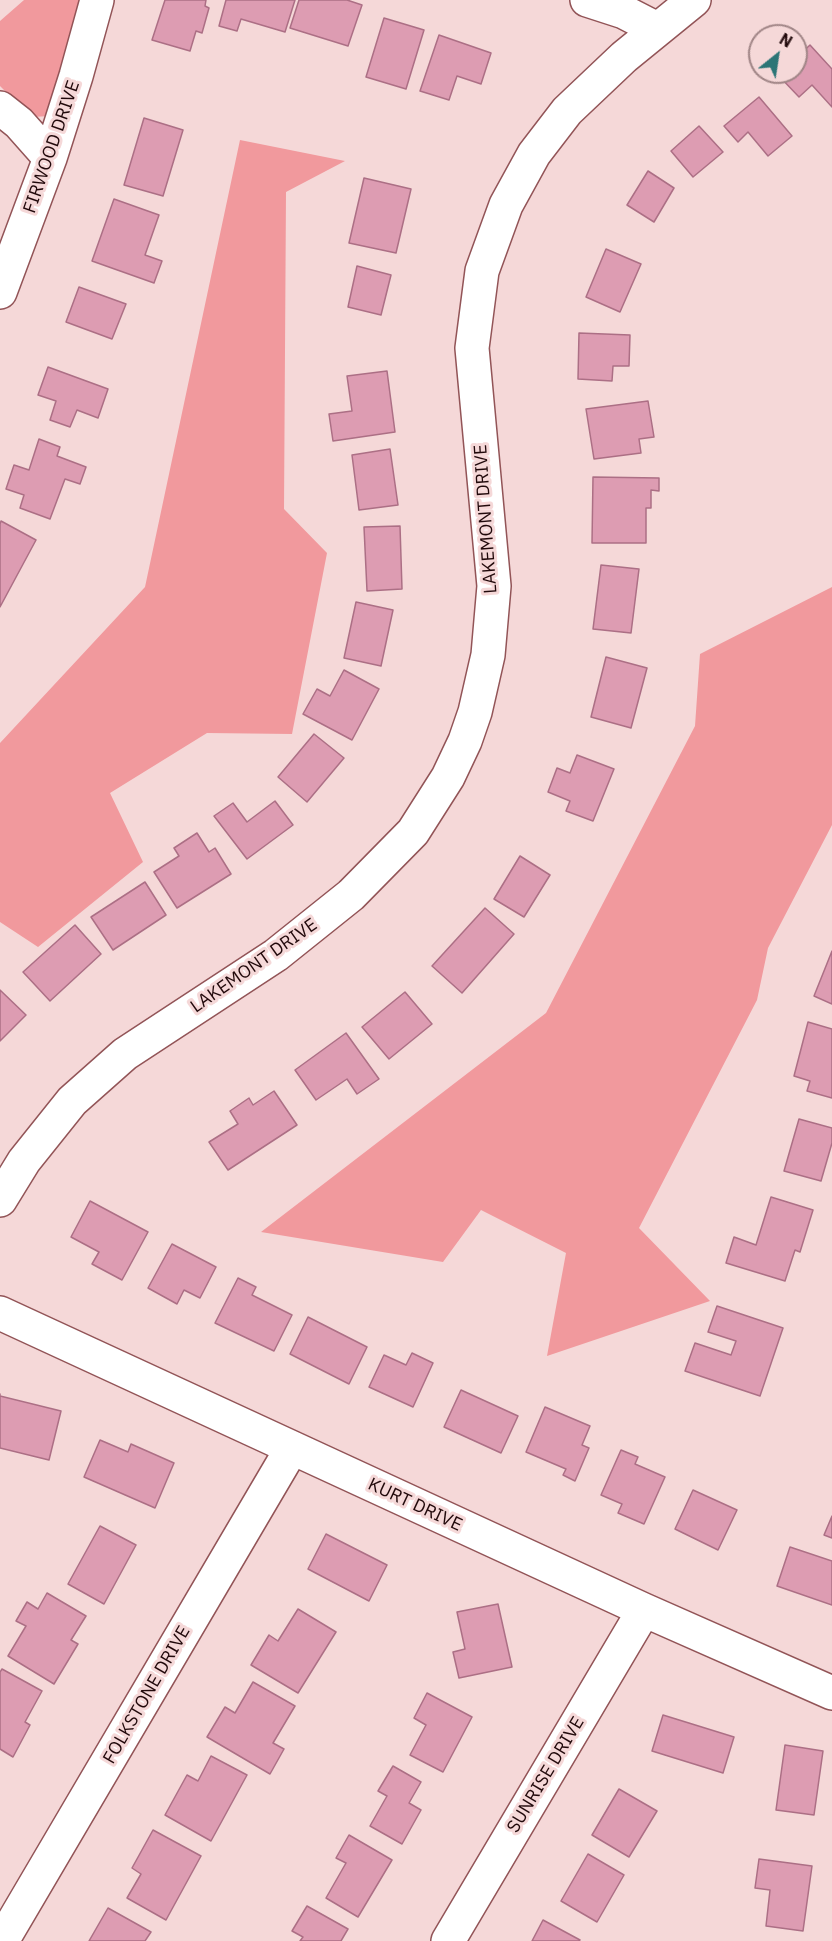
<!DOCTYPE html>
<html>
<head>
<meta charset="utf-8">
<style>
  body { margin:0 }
  #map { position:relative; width:832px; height:1941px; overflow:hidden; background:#f5d8d8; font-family:"IBM Plex Sans",sans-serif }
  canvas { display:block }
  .north { position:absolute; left:748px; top:24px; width:60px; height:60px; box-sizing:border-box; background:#f5d8d8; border:2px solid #a08586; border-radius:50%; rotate:30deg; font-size:16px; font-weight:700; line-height:24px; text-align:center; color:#21090b }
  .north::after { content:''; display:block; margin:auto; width:21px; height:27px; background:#2b7576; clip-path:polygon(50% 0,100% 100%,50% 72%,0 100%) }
</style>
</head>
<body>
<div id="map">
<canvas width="832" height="1941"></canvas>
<div class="north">N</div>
</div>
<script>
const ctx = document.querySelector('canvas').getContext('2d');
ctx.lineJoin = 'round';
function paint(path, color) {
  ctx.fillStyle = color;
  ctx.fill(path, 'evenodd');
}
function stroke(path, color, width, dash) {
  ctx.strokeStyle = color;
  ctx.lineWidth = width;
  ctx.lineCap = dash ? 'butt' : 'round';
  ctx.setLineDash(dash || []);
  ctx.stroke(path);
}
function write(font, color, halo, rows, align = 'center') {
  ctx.font = font + ' "IBM Plex Sans",sans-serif';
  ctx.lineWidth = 6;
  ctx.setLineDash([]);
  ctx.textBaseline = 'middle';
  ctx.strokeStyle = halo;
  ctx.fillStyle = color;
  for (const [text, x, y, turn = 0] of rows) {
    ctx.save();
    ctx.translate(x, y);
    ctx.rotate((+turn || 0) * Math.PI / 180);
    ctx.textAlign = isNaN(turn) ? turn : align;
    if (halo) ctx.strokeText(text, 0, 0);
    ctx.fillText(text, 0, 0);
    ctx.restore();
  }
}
paint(new Path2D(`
  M24 0H82L51 116 31 117 0 86V21Z
  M240 140 345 161 286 192 284 509 327 553 292 734 207 733 110 793 143 862 38 947 0 922V743L145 587Z
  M832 587V825L768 948 757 1000 639 1228 710 1301 547 1356 566 1253 481 1210 443 1262 261 1232 546 1013 695 726 700 654Z`), '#f1999d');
const building = new Path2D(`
  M165 0H206L205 6 209 8 202 33 196 31 190 51 152 40Z
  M226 0H295L285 32 241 19 237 31 219 26Z
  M299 0H347L362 5 348 46 290 28Z
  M384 18 424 30 406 89 366 77Z
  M439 35 491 53 481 84 457 76 449 100 420 91Z
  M810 45 832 69V107L812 85 799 97 778 75 781 72H796V58Z
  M759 97 792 136 768 156 748 132 738 142 724 126Z
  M144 118 183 130 163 196 124 185Z
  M699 126 723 152 693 177 671 151Z
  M648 171 674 188 654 222 627 205Z
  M364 178 411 189 396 253 349 243Z
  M114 199 159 215 145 255 162 261 154 283 92 261Z
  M606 249 641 264 620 312 586 297Z
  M357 266 391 275 381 315 348 307Z
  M79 287 126 304 112 339 66 322Z
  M579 333 630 335 629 366H613L612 381 578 379Z
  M48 367 108 389 98 418 77 410 70 427 50 420 56 401 38 395Z
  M387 371 395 432 333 441 329 414 352 411 347 376Z
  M648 401 654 437 639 439 641 453 594 459 586 409Z
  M39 439 60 447 57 456 86 467 80 484 65 479 50 519 20 508 24 495 6 489 14 465 29 470Z
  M390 449 398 505 359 510 352 455Z
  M593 477 659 478V491L651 490V508H646V543H592Z
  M1 521 36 540 0 607V524Z
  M400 526 402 589 367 591 364 527Z
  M601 565 639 569 631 633 593 629Z
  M356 602 393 610 381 666 344 658Z
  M606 657 647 668 631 728 591 717Z
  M344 670 379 689 352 740 303 714 317 689 330 696Z
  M314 734 344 758 307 802 278 777Z
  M577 755 614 769 593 821 566 811 570 801 548 792 557 768 570 773Z
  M275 801 293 825 247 859 214 816 233 803 247 822Z
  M197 833 209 852 215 848 231 874 177 908 154 872 179 856 174 848Z
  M520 856 550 875 524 917 494 899Z
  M145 882 166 915 113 950 91 917Z
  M485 908 514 934 462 993 432 966Z
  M75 925 101 954 50 1001 23 972Z
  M832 951V1004L814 996Z
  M0 990 26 1015 0 1041Z
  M405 992 432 1024 389 1059 362 1027Z
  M808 1022 832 1029V1098L807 1091 810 1081 794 1076Z
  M346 1033 379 1079 357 1094 347 1079 316 1100 295 1070Z
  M274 1091 297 1125 228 1170 209 1142 238 1124 230 1111 249 1098 253 1105Z
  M799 1119 832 1128V1143L821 1181 784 1171Z
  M771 1197 813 1210 800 1252 795 1250 785 1281 726 1263 734 1237 756 1245Z
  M90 1201 148 1232 122 1280 92 1264 99 1252 71 1237Z
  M172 1244 216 1267 200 1298 184 1290 177 1304 148 1288Z
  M238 1278 256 1287 252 1295 292 1315 274 1351 215 1323Z
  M717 1306 783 1328 760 1396 685 1371 695 1343 731 1355 736 1341 708 1332Z
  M308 1317 367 1347 349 1384 290 1354Z
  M412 1353 433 1363 413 1407 369 1387 384 1355 406 1365Z
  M461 1390 518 1416 501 1453 444 1427Z
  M0 1394V1396L61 1411 49 1460 0 1448Z
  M545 1407 590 1426 582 1445 589 1448 575 1481 563 1475 566 1469 526 1452Z
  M100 1440 128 1452 131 1444 174 1463 155 1508 84 1477Z
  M621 1450 638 1457 635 1464 665 1477 644 1524 618 1513 622 1504 601 1495Z
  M693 1490 737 1510 718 1550 675 1529Z
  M832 1516V1538L824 1535Z
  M100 1526 136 1545 104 1604 68 1584Z
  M326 1534 387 1565 369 1601 308 1569Z
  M790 1547 832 1561V1605L777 1586Z
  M47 1593 86 1616 71 1640 78 1644 54 1684 8 1656 26 1626 16 1621 27 1602 38 1609Z
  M498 1604 512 1667 459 1678 453 1652 465 1649 457 1612Z
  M298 1609 336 1632 298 1693 251 1665 269 1635 278 1641Z
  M2 1669 42 1691 25 1722 30 1725 13 1757 0 1749V1672Z
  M253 1682 295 1706 273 1743 284 1749 270 1774 207 1737 225 1707 235 1713Z
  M427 1693 472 1717 443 1772 410 1755 426 1725 414 1718Z
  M663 1715 734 1737 723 1773 652 1751Z
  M785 1745 823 1751 814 1815 776 1810Z
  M211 1756 247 1775 211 1841 165 1815 187 1775 198 1781Z
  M393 1766 421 1782 409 1803 421 1810 402 1844 370 1826 387 1796 378 1791Z
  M619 1789 657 1811 629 1857 592 1835Z
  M153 1830 201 1856 166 1920 127 1898 141 1874 132 1868Z
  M349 1835 392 1860 358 1917 326 1898 346 1863 336 1858Z
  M588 1854 624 1875 597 1922 561 1901Z
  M759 1859 812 1866 803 1931 766 1926 770 1890 755 1888Z
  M307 1906 348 1929 341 1941H300L303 1937 292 1931Z
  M108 1908 151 1932 145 1941H89Z
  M543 1920 580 1940 579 1941H532Z`);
paint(building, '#dd9cb2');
stroke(building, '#ac6f85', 1.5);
const minor = new Path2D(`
  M587 0 624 12 657 29
  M0 108 19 123 50 158
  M0 292 50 158 76 76 97 0
  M0 1200 24 1161 72 1101 125 1054 276 955 351 895 413 832 448 777 465 741 475 712 488 655 494 586 472 348 482 271 506 205 534 154 567 111 624 57 694 0
  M0 1313 644 1610 832 1693
  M2 1941 292 1448
  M448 1941 644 1610`);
stroke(minor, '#925457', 36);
stroke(minor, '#fff', 33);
write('18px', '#21090b', '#f5d8d8', [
  ["FIRWOOD DRIVE",52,147,-71],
  ["LAKEMONT DRIVE",486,519,-94],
  ["LAKEMONT DRIVE",254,966,-35],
  ["KURT DRIVE",415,1505,25],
  ["FOLKSTONE DRIVE",147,1695,-60],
  ["SUNRISE DRIVE",546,1775,-59]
]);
</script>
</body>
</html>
